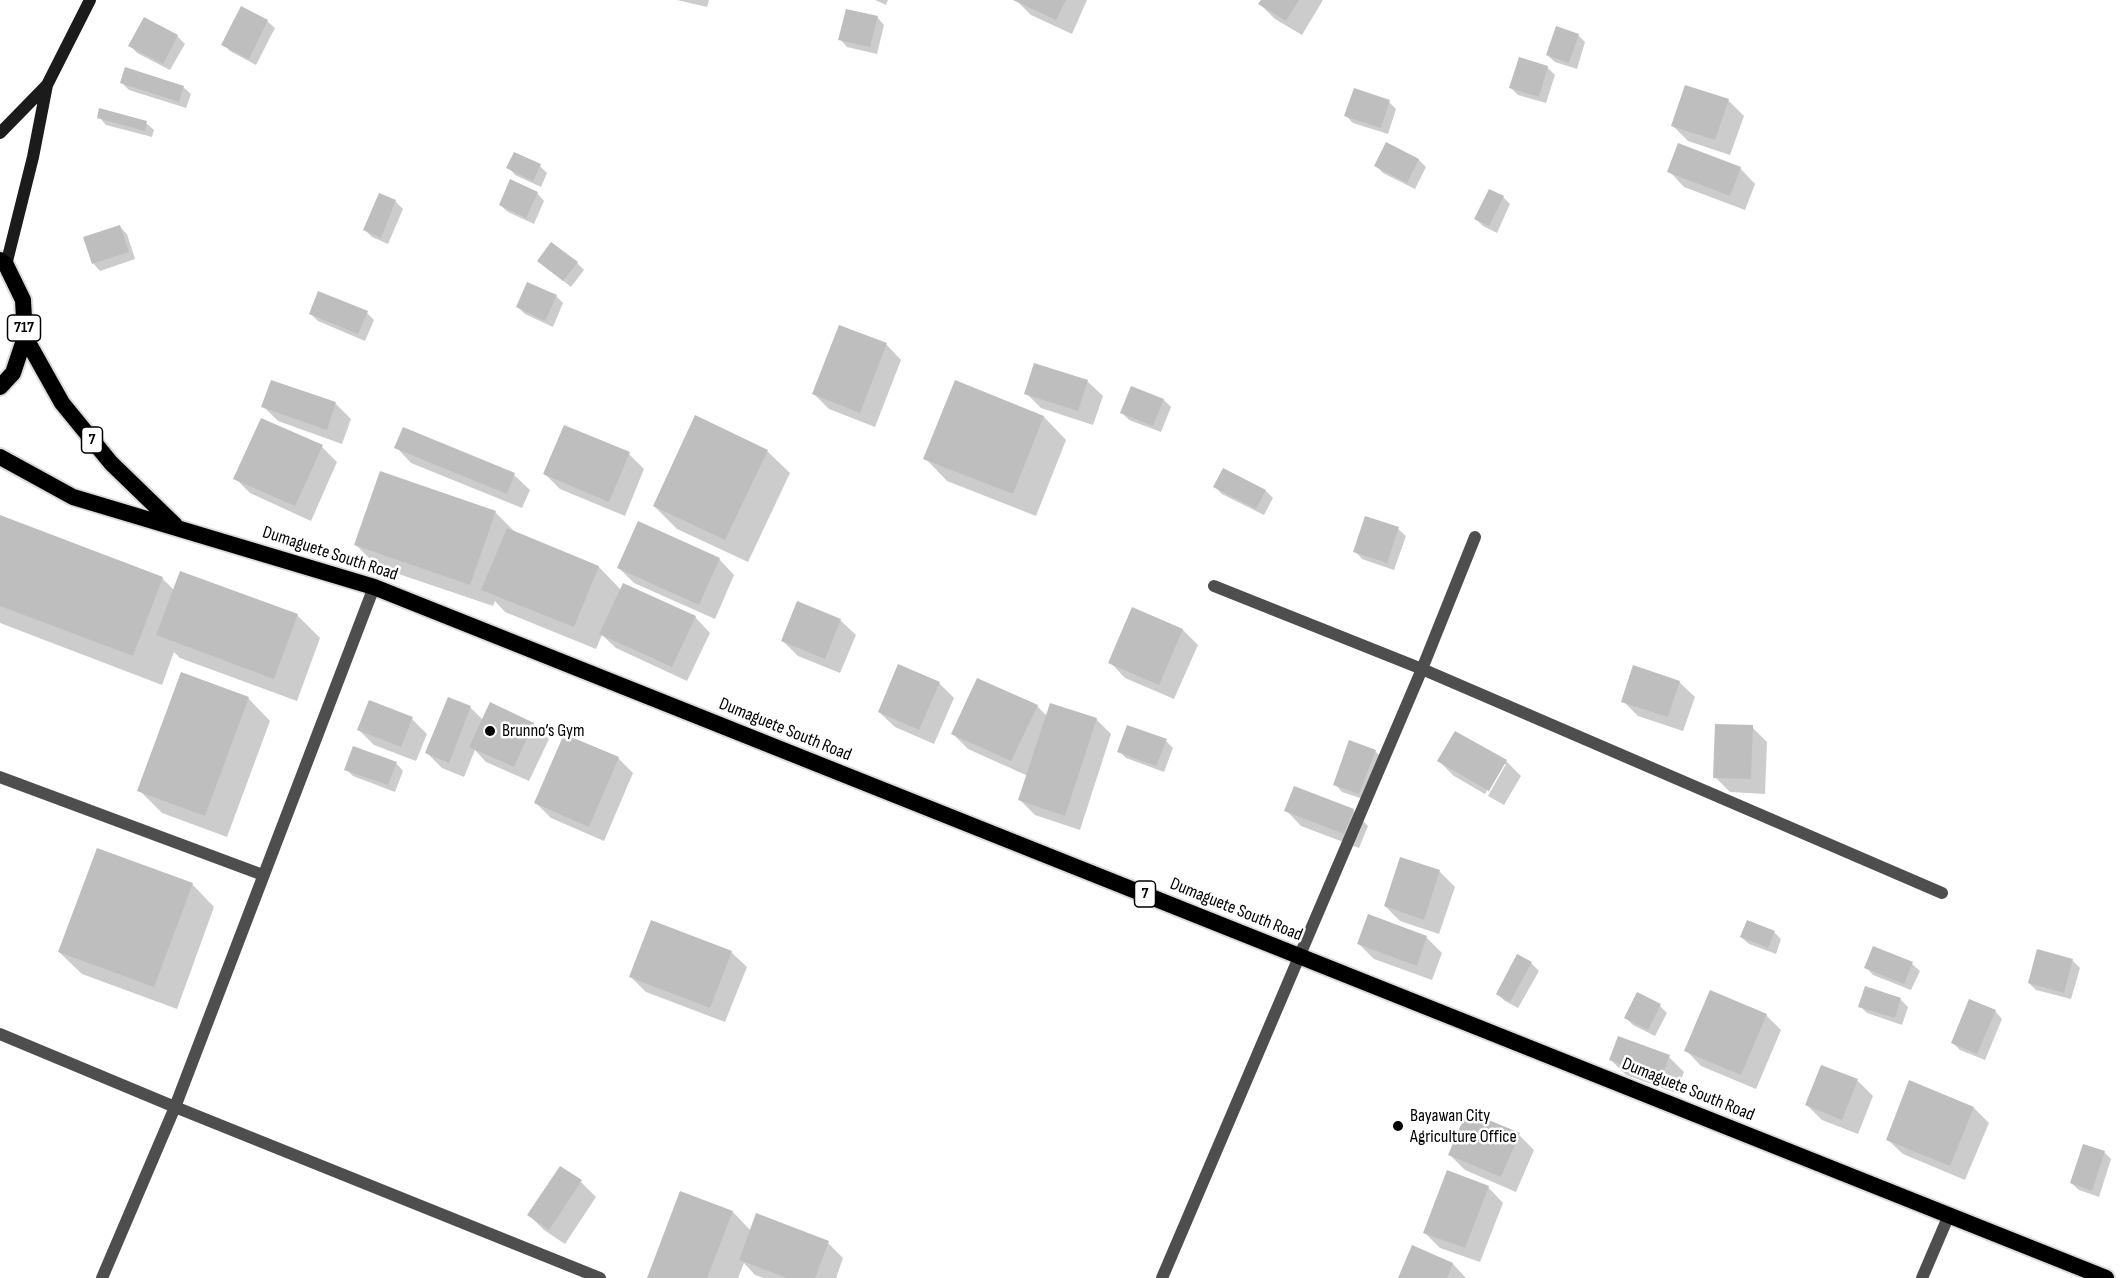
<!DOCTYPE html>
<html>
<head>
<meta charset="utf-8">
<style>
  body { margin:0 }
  canvas { display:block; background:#fff }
</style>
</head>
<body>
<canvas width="2121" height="1278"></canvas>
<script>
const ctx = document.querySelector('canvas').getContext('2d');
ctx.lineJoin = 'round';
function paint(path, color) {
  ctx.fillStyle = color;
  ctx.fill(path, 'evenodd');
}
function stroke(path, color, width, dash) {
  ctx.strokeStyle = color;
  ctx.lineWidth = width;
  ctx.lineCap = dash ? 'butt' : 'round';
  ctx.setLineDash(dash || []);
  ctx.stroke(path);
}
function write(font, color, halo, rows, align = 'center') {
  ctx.font = font + ' "Sofia Sans Condensed",sans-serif';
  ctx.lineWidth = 5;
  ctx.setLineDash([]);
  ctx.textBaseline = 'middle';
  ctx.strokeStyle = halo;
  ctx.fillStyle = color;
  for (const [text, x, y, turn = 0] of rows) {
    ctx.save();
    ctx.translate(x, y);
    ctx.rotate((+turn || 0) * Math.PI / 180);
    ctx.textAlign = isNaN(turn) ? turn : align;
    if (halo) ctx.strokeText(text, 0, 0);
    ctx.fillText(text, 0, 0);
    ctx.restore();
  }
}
paint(new Path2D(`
  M677 0H709L707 7Z
  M875 0H888L886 5Z
  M1016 0H1087L1072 34 1031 15Z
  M1262 0H1323L1302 35 1275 19 1260 4Z
  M877 17 884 25 877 54 847 47 840 39Z
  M144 19 177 36 185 44 170 70 137 53 130 45Z
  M267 21 275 28 256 65 230 51 223 44Z
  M1578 35 1585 42 1577 69 1555 62 1547 55Z
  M1547 67 1555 75 1546 103 1518 95 1511 88Z
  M122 83 183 87 191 94 186 108 129 90Z
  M1728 100 1744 116 1730 155 1688 141 1673 126Z
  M1389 102 1396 109 1388 134 1353 123 1346 116Z
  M99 117 146 123 154 130 152 137 106 125Z
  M1387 144 1419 160 1426 167 1415 189 1383 173 1376 166Z
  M540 166 547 173 541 187 515 175 508 167Z
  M1740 168 1755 184 1745 210 1684 187 1669 171Z
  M537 193 544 201 534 224 508 212 500 205Z
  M379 195 396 202 403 209 388 244 372 237 365 230Z
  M1503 197 1510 204 1497 233 1483 226 1476 219Z
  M120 227 127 234 135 259 100 271 93 263Z
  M539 261 577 263 584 270 571 287Z
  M556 296 563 303 553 327 525 314 518 307Z
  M367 313 374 320 365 341 318 321 311 314Z
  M886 344 901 360 875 427 829 409 814 394Z
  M1087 381 1103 396 1093 425 1041 408 1026 393Z
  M272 382 336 404 351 419 342 444 278 421 263 406Z
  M1132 388 1164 400 1171 407 1161 432 1129 420 1122 413Z
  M1044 417 1066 440 1036 516 947 481 925 458Z
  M262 420 322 447 337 462 311 521 250 493 235 478Z
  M404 429 514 475 530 490 522 508 411 463 396 447Z
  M767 451 790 473 748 562 677 529 654 506Z
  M629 454 644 469 625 516 560 489 545 474Z
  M1224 470 1266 491 1273 498 1264 515 1222 494 1215 487Z
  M495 512 516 533 599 567 621 590 695 617 710 633 687 681 616 648 602 635 596 649 505 612 495 601 493 606 378 567 355 544Z
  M0 517 162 578 174 590 297 615 320 638 297 701 180 658 174 652 162 685 0 623Z
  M1398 529 1406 536 1394 570 1362 559 1355 551Z
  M719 559 734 575 715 619 634 583 619 568Z
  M1133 609 1183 630 1198 645 1174 699 1125 678 1110 662Z
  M840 620 856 635 840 673 798 656 783 641Z
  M1679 682 1695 697 1683 731 1638 716 1623 701Z
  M939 683 954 698 934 744 895 727 879 712Z
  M248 698 270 721 227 837 162 813 139 790Z
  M449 699 471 708 483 720 533 724 549 739 529 781 486 762 475 750 464 777 442 768 427 753Z
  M1037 706 1047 716 1096 719 1111 734 1080 830 1035 815 1020 800 1028 776 968 749 953 734Z
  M412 719 427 734 416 761 374 745 359 730Z
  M1752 727 1767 742 1765 794 1730 792 1715 777Z
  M1166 741 1173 748 1164 772 1126 758 1119 751Z
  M1375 751 1382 758 1366 800 1342 792 1335 784Z
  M618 758 633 773 604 841 551 818 536 803Z
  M1439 761H1506L1521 776 1504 805 1488 796 1506 764H1503L1485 794 1454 776Z
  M396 763 403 771 395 792 353 776 346 769Z
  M1286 810H1353L1368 826 1359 848 1301 826Z
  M1439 871 1455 887 1439 934 1400 921 1385 906Z
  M192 884 214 907 177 1009 82 974 59 952Z
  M1369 916 1427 938 1442 953 1432 980 1374 959 1359 944Z
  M1774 932 1781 939 1776 954 1749 944 1741 937Z
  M1874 948 1912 964 1920 971 1911 990 1873 975 1866 967Z
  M731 952 747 967 725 1022 646 992 631 977Z
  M1518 956 1532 964 1539 971 1518 1008 1505 1001 1497 994Z
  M2072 960 2080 968 2071 999 2036 990 2029 983Z
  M1638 994 1660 1006 1667 1013 1655 1036 1633 1025 1625 1017Z
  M1900 999 1908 1007 1902 1025 1867 1013 1860 1006Z
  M1995 1011 2002 1019 1985 1060 1960 1050 1953 1043Z
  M1766 1015 1781 1030 1756 1089 1701 1066 1686 1050Z
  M1669 1057 1684 1072 1676 1093 1626 1075 1611 1060Z
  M1822 1067 1858 1081 1873 1096 1858 1134 1822 1120 1807 1105Z
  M1974 1108 1989 1123 1965 1180 1903 1154 1887 1139Z
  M1519 1135 1534 1150 1516 1192 1465 1170 1450 1155Z
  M2104 1152 2111 1159 2099 1197 2079 1190 2071 1183Z
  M581 1182 596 1197 565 1244 544 1230 529 1215Z
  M1488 1187 1503 1203 1480 1262 1440 1248 1425 1233Z
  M733 1212 751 1231 828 1243 843 1258 836 1278H764L755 1275 744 1263 738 1278H648Z
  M1413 1247 1453 1264 1466 1278H1400Z`), '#0003');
paint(new Path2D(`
  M1013 0H1066L1056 20Z
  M1261 0H1299L1286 21 1258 4Z
  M241 6 268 20 249 59 221 45Z
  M846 9 878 16 870 47 838 40Z
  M144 17 178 35 163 64 128 46Z
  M1556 26 1579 34 1569 63 1546 55Z
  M1519 57 1548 66 1539 97 1509 88Z
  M125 67 184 86 179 102 120 83Z
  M1685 85 1729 99 1715 140 1671 126Z
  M1354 88 1390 100 1381 128 1344 116Z
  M99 108 147 121 145 131 97 118Z
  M1386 142 1419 159 1407 183 1374 166Z
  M1678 143 1741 167 1730 196 1667 172Z
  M514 152 541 164 533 181 506 168Z
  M510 179 538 192 526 218 499 205Z
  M1489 189 1504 196 1489 226 1474 219Z
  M379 193 396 200 381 238 363 230Z
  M120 225 129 252 92 264 83 237Z
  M551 242 578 262 563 281 537 261Z
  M527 282 557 295 545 321 516 307Z
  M318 291 368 311 358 334 309 314Z
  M839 325 887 343 860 413 812 394Z
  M1034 363 1088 380 1078 411 1024 394Z
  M271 380 336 402 327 430 261 407Z
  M955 380 1044 416 1013 494 923 459Z
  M1131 386 1164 399 1153 426 1120 413Z
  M695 415 768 450 725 540 653 506Z
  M261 418 323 445 295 506 233 479Z
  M564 425 630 452 609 502 543 474Z
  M403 427 515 473 507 494 394 448Z
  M1223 468 1266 490 1256 509 1213 487Z
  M380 471 496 511 470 585 354 545Z
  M0 515 163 577 133 656 0 606Z
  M1365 516 1399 527 1387 563 1353 552Z
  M638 521 720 558 699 605 617 568Z
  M507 528 599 566 574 627 481 590Z
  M180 571 298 614 274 679 156 635Z
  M623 583 696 616 672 667 599 634Z
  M797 601 841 619 825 659 781 641Z
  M1132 607 1183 629 1159 685 1108 663Z
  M898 664 940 682 919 730 878 712Z
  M1633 665 1680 681 1668 717 1621 702Z
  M181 672 249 697 205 816 137 791Z
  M977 678 1038 705 1011 761 951 734Z
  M448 697 471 706 449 763 425 753Z
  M369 700 413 717 401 747 357 730Z
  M490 702 534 723 514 767 469 747Z
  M1050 703 1097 718 1065 816 1018 800Z
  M1715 724 1753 725 1751 779 1713 778Z
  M1127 725 1167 739 1156 766 1117 752Z
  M1455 731 1507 760 1489 791 1437 761Z
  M564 734 619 757 589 827 534 803Z
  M1349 740 1376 750 1359 794 1333 785Z
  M353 746 397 762 388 785 344 770Z
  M1294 786 1354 809 1344 834 1284 811Z
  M97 848 193 883 154 987 58 952Z
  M1400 857 1440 870 1424 920 1384 906Z
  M1368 914 1427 936 1417 966 1357 944Z
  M651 920 732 951 710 1008 629 977Z
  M1747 920 1775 931 1768 948 1740 937Z
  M1873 946 1913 962 1904 984 1864 968Z
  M2037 949 2073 959 2064 993 2028 983Z
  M1517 954 1532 962 1510 1002 1496 994Z
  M1865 986 1901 998 1895 1018 1858 1007Z
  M1710 990 1767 1014 1741 1075 1684 1051Z
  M1637 992 1661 1004 1648 1030 1624 1018Z
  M1969 999 1996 1010 1977 1054 1951 1043Z
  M1618 1036 1670 1055 1661 1079 1609 1060Z
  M1821 1065 1858 1079 1842 1120 1805 1105Z
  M1909 1080 1974 1107 1950 1166 1886 1140Z
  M1467 1111 1520 1133 1501 1177 1448 1155Z
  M2083 1144 2105 1151 2092 1191 2070 1183Z
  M560 1166 582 1180 549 1230 527 1215Z
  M1447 1170 1489 1186 1465 1248 1423 1233Z
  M680 1191 733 1211 707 1278H647Z
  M756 1213 829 1241 815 1278H787L739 1260Z
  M1412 1245 1453 1263 1447 1278H1398Z`), '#bebebe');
const trunk = new Path2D(`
  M0 260 6 265 23 300 25 337 13 373 0 387
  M25 337 62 403 111 463 175 525
  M0 457 73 497 374 587 2106 1278`);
stroke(trunk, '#dbdbdb', 20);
stroke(new Path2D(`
  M1922 1278 1949 1215`), '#4e4e4e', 12);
stroke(new Path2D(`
  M1214 586 1422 669 1942 893
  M0 777 263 875
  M0 1034 175 1107 600 1278
  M102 1278 175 1107 374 587
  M1162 1278 1422 669 1475 537`), '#4e4e4e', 12);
stroke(new Path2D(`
  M0 133 46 86
  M6 265 33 157 47 85 90 0`), '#1b1b1b', 12);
stroke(trunk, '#000', 16);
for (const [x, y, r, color] of [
  [490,731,6,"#000"],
  [1398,1126,6,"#000"]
]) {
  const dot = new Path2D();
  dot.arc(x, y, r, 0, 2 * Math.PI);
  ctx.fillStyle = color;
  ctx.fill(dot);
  stroke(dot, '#fff', 2);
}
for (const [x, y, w] of [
  [24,328,33],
  [92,440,21],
  [1145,894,21]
]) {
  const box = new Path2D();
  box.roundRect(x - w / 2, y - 13, w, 26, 4.5);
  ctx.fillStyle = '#fff';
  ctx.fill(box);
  stroke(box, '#000', 1.5);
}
write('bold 16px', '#000', null, [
  ["717",24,328],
  ["7",92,440],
  ["7",1145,894]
]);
write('18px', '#000', '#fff', [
  ["Dumaguete South Road",330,554,18],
  ["Dumaguete South Road",785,730,22],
  ["Dumaguete South Road",1236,910,22],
  ["Dumaguete South Road",1688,1090,22]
]);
write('18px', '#000', '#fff', [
  ["Brunno’s Gym",502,731],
  ["Bayawan City",1410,1116],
  ["Agriculture Office",1410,1137]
], 'left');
</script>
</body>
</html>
